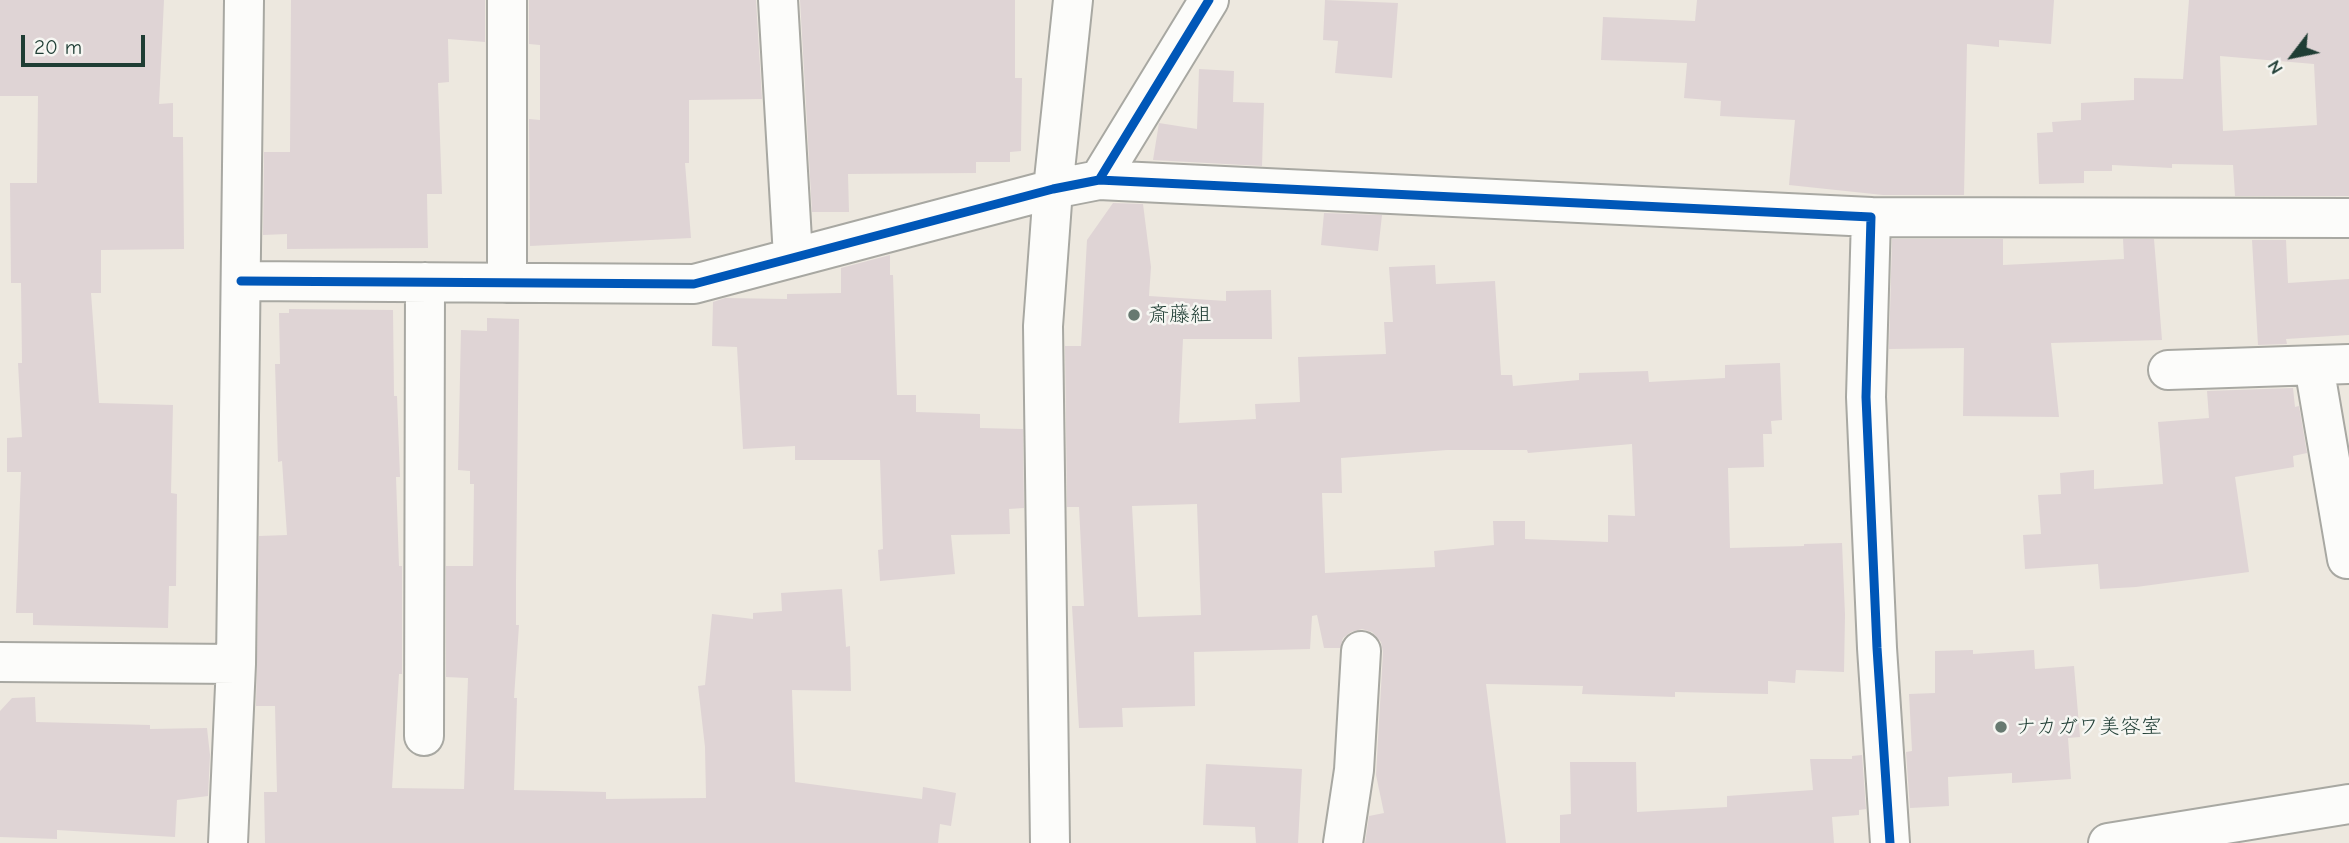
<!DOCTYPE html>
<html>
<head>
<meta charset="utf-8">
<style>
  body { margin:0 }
  #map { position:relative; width:2349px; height:843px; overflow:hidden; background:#ede8df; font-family:"Comic Neue",sans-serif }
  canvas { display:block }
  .north { position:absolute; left:2258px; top:21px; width:70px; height:70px; -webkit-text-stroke:5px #f6f6f2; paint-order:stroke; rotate:238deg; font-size:19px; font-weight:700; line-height:28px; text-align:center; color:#1f3d34 }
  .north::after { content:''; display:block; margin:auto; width:24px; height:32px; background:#1f3d34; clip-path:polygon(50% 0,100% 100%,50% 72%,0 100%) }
  .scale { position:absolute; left:21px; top:35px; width:124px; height:32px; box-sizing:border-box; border:4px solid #1f3d34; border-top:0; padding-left:9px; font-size:21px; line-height:24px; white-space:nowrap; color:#1f3d34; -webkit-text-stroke:5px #f6f6f2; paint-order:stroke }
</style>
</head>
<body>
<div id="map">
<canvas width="2349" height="843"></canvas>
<div class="north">N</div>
<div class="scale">20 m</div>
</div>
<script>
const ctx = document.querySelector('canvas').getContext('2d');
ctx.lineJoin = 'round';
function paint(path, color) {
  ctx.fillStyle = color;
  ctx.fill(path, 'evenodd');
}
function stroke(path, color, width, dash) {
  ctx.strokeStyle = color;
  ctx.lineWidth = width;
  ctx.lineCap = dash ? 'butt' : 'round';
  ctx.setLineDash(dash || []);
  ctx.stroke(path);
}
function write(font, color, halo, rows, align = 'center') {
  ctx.font = font + ' "Comic Neue","Klee One",sans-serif';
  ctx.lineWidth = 5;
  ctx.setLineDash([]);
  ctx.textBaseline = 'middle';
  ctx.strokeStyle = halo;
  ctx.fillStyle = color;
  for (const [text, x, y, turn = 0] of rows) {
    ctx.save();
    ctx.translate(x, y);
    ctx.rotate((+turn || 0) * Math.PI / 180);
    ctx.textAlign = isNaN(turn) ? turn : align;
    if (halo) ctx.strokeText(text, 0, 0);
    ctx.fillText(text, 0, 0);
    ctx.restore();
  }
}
paint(new Path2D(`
  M0 0H164L159 104 173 103V137H183L184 249 101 250V293H91L99 403 173 405 171 493 177 494 176 586H169L168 628 33 625V613H16L21 472H7V438L22 437 18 363H22L21 283H11L10 183H37L38 96H0Z
  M291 0H485V42L448 39 449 82 438 83 442 194H427L428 248 287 249V234L263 235 264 152H290Z
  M529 0H756L762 99 689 100V163H685L691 238 530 246 529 119 540 120V45L529 44Z
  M800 0H1015V78H1022L1021 151 1010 152V162H976V173L848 174 849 212H812Z
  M1325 0 1398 3 1392 78 1335 73 1338 41 1323 40Z
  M1697 0H2054L2051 44 1999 40V47L1967 44 1964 195H1883L1789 185 1795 120 1720 116 1721 101 1684 98 1687 63 1601 60 1603 17 1695 21Z
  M2189 0H2349V196H2235L2233 165 2172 164V168L2112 165V171H2084V183L2039 184 2037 133 2053 132 2052 122 2081 120V103L2134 100V78L2183 79ZM2220 56 2314 64 2317 125 2223 131Z
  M1199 69 1234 71 1233 102 1264 103 1262 166 1153 160 1159 123 1197 129Z
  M1113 203 1143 204 1151 267 1149 296 1226 301V291L1271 290 1272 339H1183L1179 423 1256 419 1255 404 1300 402 1298 357 1386 354 1384 322H1393L1389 267 1435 265 1436 284 1495 281 1501 375H1512L1513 386 1579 380V373L1648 371 1649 382 1725 378V365L1780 363 1782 420 1771 421 1772 434H1763L1764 467 1728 468 1730 548 1804 546V544L1842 543 1845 615 1844 672 1796 670 1795 683 1768 681V694L1675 692V697L1582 694 1583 686 1486 684 1506 843H1365L1369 816 1384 813 1376 775 1383 652 1381 642 1372 632 1362 629 1351 632 1343 638 1340 648H1324L1317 615 1312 616 1310 649 1194 652 1195 706 1122 708 1123 727 1079 728 1072 606H1084L1079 507H1067L1065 346H1081L1087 240ZM1632 444 1635 516 1608 515V542L1525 539V521H1493L1494 545 1434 551 1435 567 1325 573 1322 493H1342L1341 458 1447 450H1527L1528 453ZM1197 504 1201 615 1138 617 1132 506Z
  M1324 213 1382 215 1378 251 1321 245Z
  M1892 239H2003V265L2124 259 2123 239H2154L2162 340 2051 343 2059 417 1963 416 1964 348 1889 349Z
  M2252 240H2286L2288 283 2349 279V335L2286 339 2287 344 2258 345Z
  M890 255V275H893L897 395H916V412L980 414V428L1023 429 1024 508 1009 509 1010 534 951 535 955 574 880 581 878 550 883 549 880 460H795V446L743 449 737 347 712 346 713 302 725 298 787 299V294L841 293V268Z
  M289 309 393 310 394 396H397L400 477H396L399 566H402V674H399L392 788 464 789 468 678 446 677V566H473L474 484H470V471L458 470 461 330 487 331V318L519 319 516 581V625H519L514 698H517L514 790 606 792V799L706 798 705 747 698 686 705 685 712 614 753 619V613L782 611 781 593 842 589 846 647 850 646 851 691 792 690 795 782 922 799 923 787 956 793 951 826 940 824 938 843H265L264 792H277L275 706H256L259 536 287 535 282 461 278 462 275 364H280L279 313H289Z
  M2293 388 2295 407 2299 406 2307 453 2293 456 2294 467 2235 477 2249 572 2136 587 2100 589 2098 564 2025 569 2023 535 2041 534 2038 495 2061 494 2060 473 2094 470V489L2163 484 2158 422 2209 418 2207 391Z
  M1973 650V654L2034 650 2035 669 2074 666 2080 737 2068 738 2071 779 2012 783V773L1948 777 1949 806 1910 808 1906 752 1912 751 1909 694 1935 693V651Z
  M35 697 36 722 150 725V729L207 728 210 755 208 796 177 800 175 837 57 830V839L0 837V711L12 698Z
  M1862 755 1866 809 1859 810V815L1832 817 1834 843H1560V815L1571 814 1570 762H1636L1637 812 1727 807V796L1813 790 1810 759H1852V756Z
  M1206 764 1302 769 1298 843H1256L1255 827 1203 825Z`), '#dfd4d5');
const minor = new Path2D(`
  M778 0 793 257
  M1099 180 1871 217 1866 397 1877 648 1890 843
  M1871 217 2349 218
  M241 281 694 284 1053 189 1099 180 1209 0
  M507 283V0
  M2314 366 2347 559
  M2168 370 2349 364
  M0 662 236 664
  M424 736 425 282
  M228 843 236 664 244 0
  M1050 843 1043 326 1053 189 1073 0
  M1343 843 1354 770 1361 651
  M2108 843 2349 804`);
stroke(minor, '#a8a8a2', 42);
stroke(minor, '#fcfcfa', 38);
stroke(new Path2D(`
  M1099 180 1871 217 1866 397 1877 648 1890 843
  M241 281 694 284 1053 189 1099 180 1209 0`), '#0057b8', 9);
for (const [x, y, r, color] of [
  [1134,315,7,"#677970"],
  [2001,727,7,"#677970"]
]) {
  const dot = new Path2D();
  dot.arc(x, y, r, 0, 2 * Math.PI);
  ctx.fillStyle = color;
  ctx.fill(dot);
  stroke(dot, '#f6f6f2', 2.5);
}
write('21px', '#1f3d34', '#f6f6f2', [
  ["斎藤組",1148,315],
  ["ナカガワ美容室",2015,727]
], 'left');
</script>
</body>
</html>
